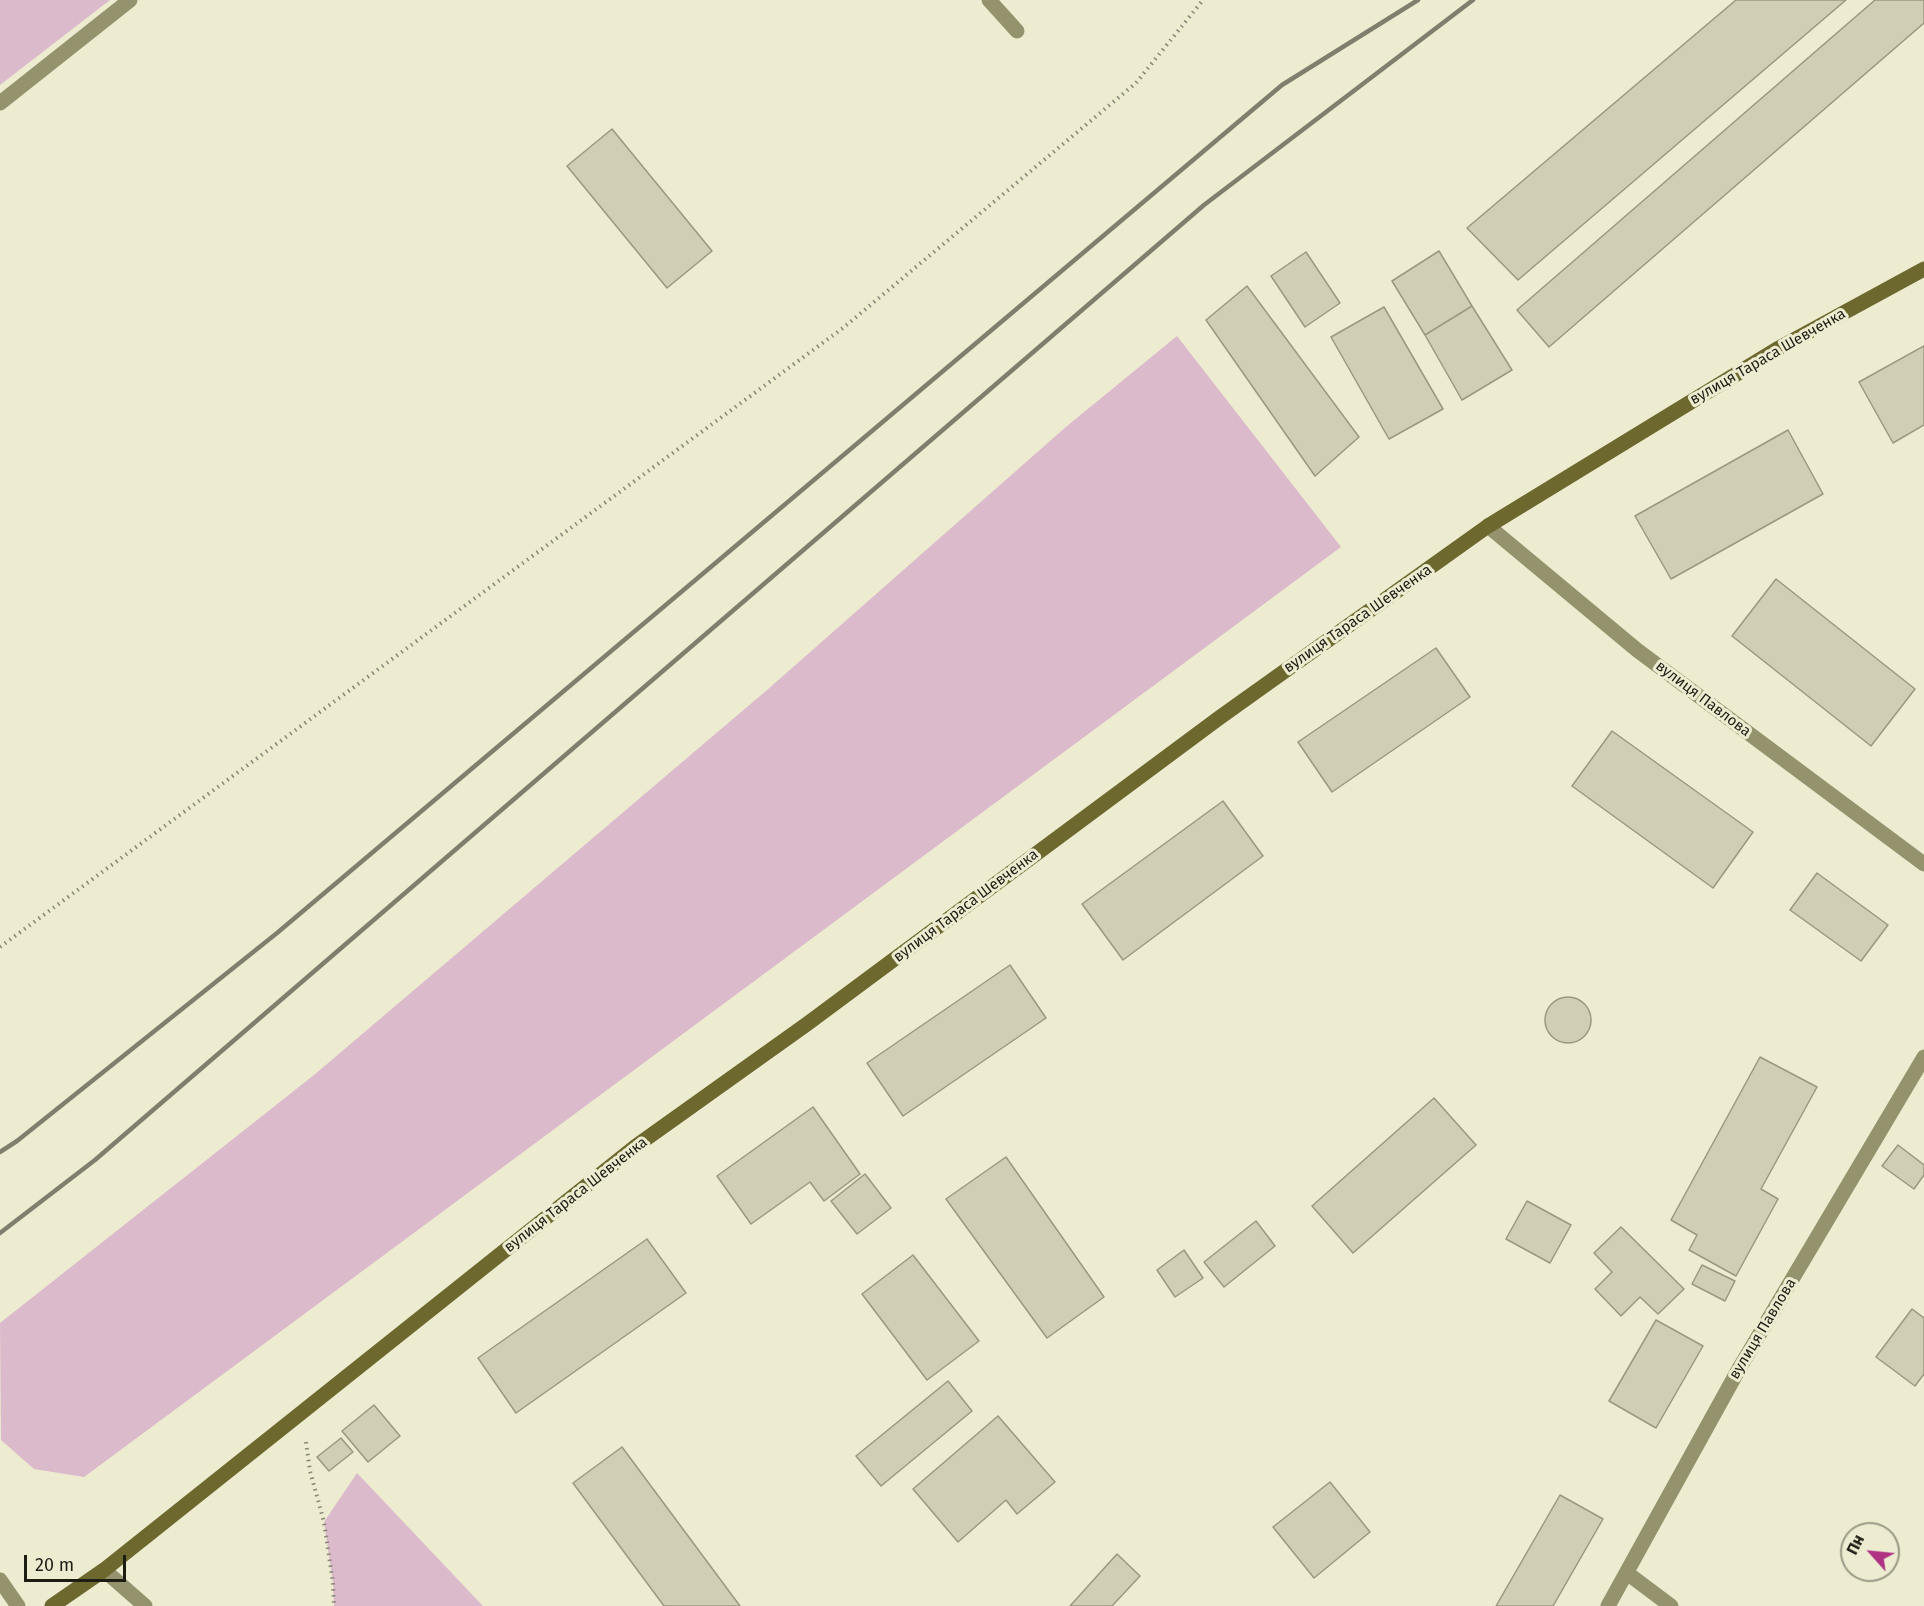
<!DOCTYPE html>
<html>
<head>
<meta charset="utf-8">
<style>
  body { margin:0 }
  #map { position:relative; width:1924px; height:1606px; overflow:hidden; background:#edecd1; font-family:"Fira Sans",sans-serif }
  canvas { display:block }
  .north { position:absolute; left:1840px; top:1522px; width:60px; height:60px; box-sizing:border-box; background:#edecd1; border:2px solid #9a9985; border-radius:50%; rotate:297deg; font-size:16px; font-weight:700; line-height:24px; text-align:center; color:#1e1d14 }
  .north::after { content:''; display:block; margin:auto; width:21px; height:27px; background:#af3283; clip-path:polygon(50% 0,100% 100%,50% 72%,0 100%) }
  .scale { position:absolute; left:24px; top:1555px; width:102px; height:27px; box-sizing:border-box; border:3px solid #1e1d14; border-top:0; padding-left:8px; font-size:18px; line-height:21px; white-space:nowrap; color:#1e1d14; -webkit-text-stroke:4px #edecd1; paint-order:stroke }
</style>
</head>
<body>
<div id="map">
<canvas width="1924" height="1606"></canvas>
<div class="north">Пн</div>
<div class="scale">20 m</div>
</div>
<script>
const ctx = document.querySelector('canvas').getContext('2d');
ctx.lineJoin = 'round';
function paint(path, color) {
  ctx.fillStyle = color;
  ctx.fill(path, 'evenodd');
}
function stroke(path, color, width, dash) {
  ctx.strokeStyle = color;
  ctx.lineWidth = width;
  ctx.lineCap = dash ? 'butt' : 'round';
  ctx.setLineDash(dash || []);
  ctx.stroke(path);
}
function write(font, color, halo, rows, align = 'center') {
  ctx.font = font + ' "Fira Sans",sans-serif';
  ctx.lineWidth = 6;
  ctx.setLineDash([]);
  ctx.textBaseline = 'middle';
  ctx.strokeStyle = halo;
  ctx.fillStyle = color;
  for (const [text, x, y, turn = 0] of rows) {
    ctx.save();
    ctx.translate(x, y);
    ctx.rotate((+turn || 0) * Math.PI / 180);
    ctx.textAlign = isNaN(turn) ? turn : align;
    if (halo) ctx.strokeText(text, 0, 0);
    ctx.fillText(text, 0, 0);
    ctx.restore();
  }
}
paint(new Path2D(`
  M0 0H110L0 85Z
  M1177 336 1341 547 84 1477 34 1469 1 1440 0 1323 314 1075 767 690 1067 426Z
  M357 1473 483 1606H334L333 1583 324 1522Z`), '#dbbacb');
const building = new Path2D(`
  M1736 0H1846L1518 280 1467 228Z
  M1875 0H1924V23L1549 347 1517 310Z
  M612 129 712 251 667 288 567 166Z
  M1439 251 1472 306 1425 335 1392 281Z
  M1306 252 1340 303 1305 327 1271 276Z
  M1247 286 1359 437 1315 476 1206 320Z
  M1472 306 1512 370 1462 400 1425 335Z
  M1384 307 1443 409 1389 439 1331 337Z
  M1924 346V425L1893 443 1859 382Z
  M1788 430 1823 494 1671 579 1635 516Z
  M1776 579 1915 689 1871 746 1732 636Z
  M1436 648 1470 697 1332 792 1298 742Z
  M1612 731 1753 832 1713 888 1572 786Z
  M1223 801 1263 856 1123 960 1082 904Z
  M1817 873 1888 925 1861 961 1790 910Z
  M1010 965 1046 1018 903 1116 867 1063Z
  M1545 1020a23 23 0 1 1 46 0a23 23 0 1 1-46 0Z
  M1760 1057 1817 1087 1761 1189 1778 1199 1736 1276 1689 1250 1697 1235 1671 1220Z
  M1434 1098 1476 1145 1353 1253 1312 1206Z
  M813 1107 860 1174 824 1201 810 1182 751 1224 717 1176Z
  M1898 1145 1924 1165V1175L1914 1189 1882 1166Z
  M1006 1157 1104 1297 1047 1338 946 1199Z
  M865 1174 891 1208 857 1234 831 1201Z
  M1527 1201 1571 1225 1550 1263 1506 1239Z
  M1256 1221 1275 1246 1224 1287 1204 1262Z
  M1621 1227 1684 1289 1658 1314 1640 1297 1621 1316 1595 1289 1612 1272 1594 1253Z
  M647 1239 686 1293 516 1413 478 1358Z
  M1184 1250 1203 1278 1175 1297 1157 1270Z
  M913 1255 979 1341 927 1380 862 1294Z
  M1702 1265 1735 1281 1725 1301 1692 1284Z
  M1912 1309 1924 1318V1374L1915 1386 1876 1357Z
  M1656 1320 1703 1346 1656 1428 1609 1401Z
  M948 1381 972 1411 881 1486 856 1456Z
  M374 1405 400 1436 368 1462 342 1431Z
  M998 1416 1055 1482 1017 1514 1006 1500 958 1542 913 1489Z
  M341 1438 353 1452 329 1471 317 1457Z
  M622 1447 740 1606H664L573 1483Z
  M1330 1482 1370 1532 1314 1578 1273 1527Z
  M1560 1495 1603 1519 1553 1606H1496Z
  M1117 1554 1140 1576 1112 1606H1070Z`);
paint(building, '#d0cfb4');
stroke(building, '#9a9980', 1.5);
stroke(new Path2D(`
  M0 947 843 328 1136 83 1203 0
  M306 1442 310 1471 324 1522 333 1583 334 1606`), '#888775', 4, [1.5, 4.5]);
stroke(new Path2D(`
  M104 1570 145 1606
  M1627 1573 1671 1606`), '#94936d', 15);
stroke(new Path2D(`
  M989 0 1017 31
  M0 103 130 0
  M1608 1606 1740 1367 1924 1057`), '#94936d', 15);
stroke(new Path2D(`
  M1488 526 1637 650 1924 864
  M0 1580 18 1606`), '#94936d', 15);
stroke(new Path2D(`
  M52 1606 104 1570 636 1146 807 1024 1219 718 1488 526 1779 348 1924 269`), '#6c682e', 15);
stroke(new Path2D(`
  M0 1152 17 1141 277 933 1282 85 1418 0
  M0 1233 95 1160 1204 205 1473 0`), '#807f6e', 4.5);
write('15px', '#1e1d14', '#edecd1', [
  ["вулиця Тараса Шевченка",1768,357,-30],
  ["вулиця Тараса Шевченка",1358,619,-35],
  ["вулиця Павлова",1703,699,37],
  ["вулиця Тараса Шевченка",966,906,-37],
  ["вулиця Тараса Шевченка",576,1195,-38],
  ["вулиця Павлова",1763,1329,-59]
]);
</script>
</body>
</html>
